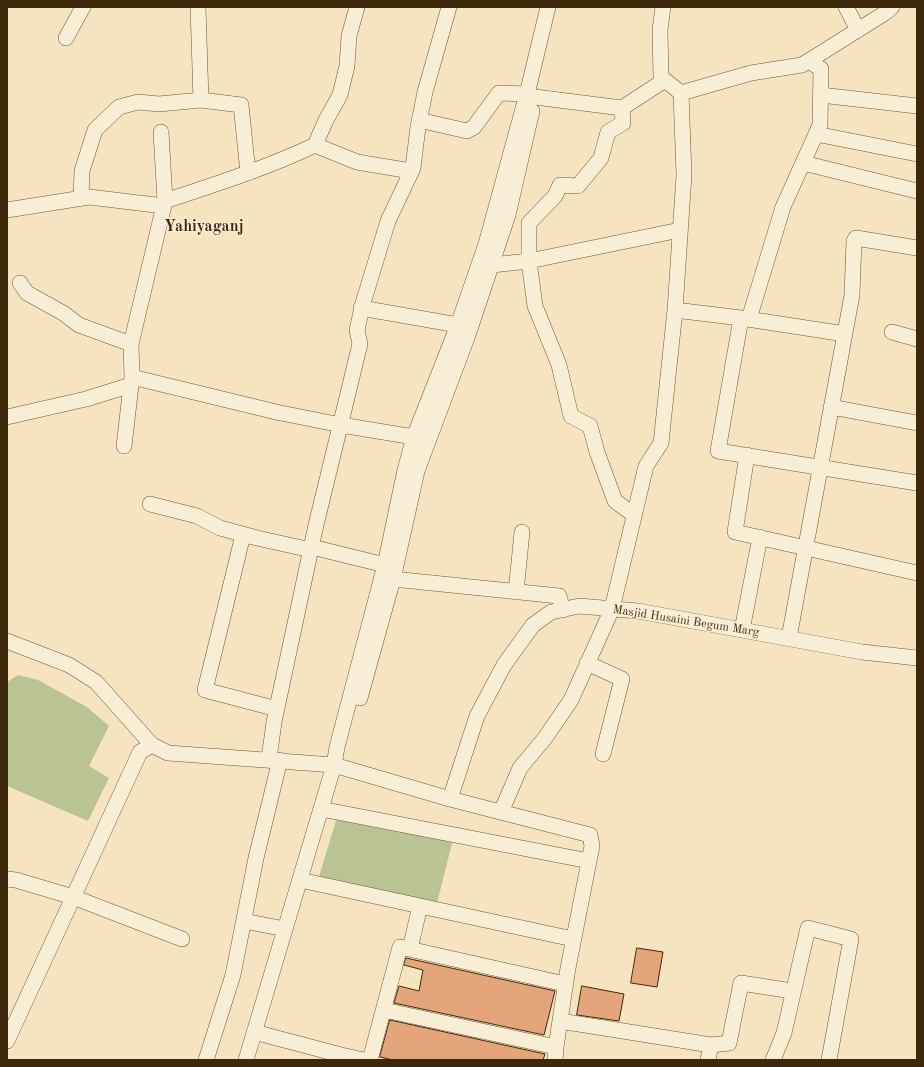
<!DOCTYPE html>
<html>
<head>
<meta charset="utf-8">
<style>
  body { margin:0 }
  #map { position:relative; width:924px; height:1067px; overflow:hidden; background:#f5e4bf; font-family:"Old Standard TT",serif }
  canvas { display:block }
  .frame { position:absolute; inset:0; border:8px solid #3e280b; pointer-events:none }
</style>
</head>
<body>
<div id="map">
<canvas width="924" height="1067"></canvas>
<div class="frame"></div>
</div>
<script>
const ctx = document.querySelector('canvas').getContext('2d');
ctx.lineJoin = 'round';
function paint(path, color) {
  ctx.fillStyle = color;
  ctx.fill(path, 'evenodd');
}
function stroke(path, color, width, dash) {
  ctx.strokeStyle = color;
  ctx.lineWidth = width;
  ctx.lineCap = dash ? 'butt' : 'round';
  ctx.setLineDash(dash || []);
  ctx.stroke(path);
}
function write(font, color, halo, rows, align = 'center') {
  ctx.font = font + ' "Old Standard TT",serif';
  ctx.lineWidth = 3;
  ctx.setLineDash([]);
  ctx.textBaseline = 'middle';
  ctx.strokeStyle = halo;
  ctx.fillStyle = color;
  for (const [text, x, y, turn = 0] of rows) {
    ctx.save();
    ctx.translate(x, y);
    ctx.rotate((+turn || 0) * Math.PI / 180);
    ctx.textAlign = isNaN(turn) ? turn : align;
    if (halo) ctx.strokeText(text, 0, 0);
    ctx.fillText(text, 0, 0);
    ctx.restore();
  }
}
paint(new Path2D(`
  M18 675 38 680 87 707 109 726 89 766 109 778 88 821 7 786V682Z
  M337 817 453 839 437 903 318 880Z`), '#bac493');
const building = new Path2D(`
  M637 948 663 952 657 987 631 983Z
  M406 958 555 991 544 1035 394 1003 399 986 419 991 423 970 404 965Z
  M582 986 624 994 619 1021 577 1015Z
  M390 1020 545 1054 543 1060H393L380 1057Z`);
paint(building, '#e4a57a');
stroke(building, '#3e280b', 1);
const minor = new Path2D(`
  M198 7 201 100
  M846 7 858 30
  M66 38 83 7
  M681 93 751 73 802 65 885 13 892 7
  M821 95 917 106
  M535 97 622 108 665 80
  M622 108 623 123 608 132 601 158 578 186 560 185 555 196 529 223V261L535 306 559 365 571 416 590 426 597 452 615 501 634 515
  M419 120 467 131 474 127 499 93 527 94
  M816 134 917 154
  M315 145 326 120 340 95 347 66 349 36 357 7
  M803 163 917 191
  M81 198 82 171 95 130 119 107 138 102 159 104 201 100 241 105 248 173
  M165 201C216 184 267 168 315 145L357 162 411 171
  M7 210 89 197 164 206
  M492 265 529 261 680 230
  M20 283 27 293 63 313 79 325 131 344
  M361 308 458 325
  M675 310 741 318 845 334
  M741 318 718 451 917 483
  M749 319 783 207 820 125 821 69 809 61
  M892 332 917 339
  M132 377 276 412 341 425 414 437
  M831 407 917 423
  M7 417 86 399 131 385
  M124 446 132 377 131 344 165 201 161 132
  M747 455 735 532 917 573
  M150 504 197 516 220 528 257 538 311 550
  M243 535 205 690 277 709
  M312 547 385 565
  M393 579 559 596 563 610
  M516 592 522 532
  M742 630 760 537
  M789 638 852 295 854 241 856 238 917 248
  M7 641 69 665 96 682 152 745 168 753 334 765 450 799 590 835 592 846 568 968 556 1047 555 1060
  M587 663 622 679 603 754
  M360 698 393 579 417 471 468 335 508 215 532 111
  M269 759 274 722 316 525 360 344 357 330 363 303 388 221 413 168 418 127 425 92 449 7
  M450 799 477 716 504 665 533 625 551 612 579 606 638 611 862 652 917 658
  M321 809 589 861
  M501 812 520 768 545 738 571 700 612 609 646 466 661 443 675 310 684 175 681 93 661 77 660 30 663 7
  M7 879 16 880 73 897 182 939
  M300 880 573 939
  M244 921 285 929
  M410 949 420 906
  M384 1010 556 1047
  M560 1021 711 1045 729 1043 741 983 792 991
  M254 1032 341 1055 364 1060
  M7 1041 140 752 152 745
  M206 1060 233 975 256 858 280 760
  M246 1060 334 765 337 747 385 565 405 470 414 437 458 325 486 244 527 94 548 7
  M370 1060 400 947 565 984
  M708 1060 711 1045
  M773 1060 784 1033 808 928 851 939 829 1060`);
stroke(minor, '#6c5738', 16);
stroke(minor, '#f8edd5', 15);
write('12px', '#3e280b', '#f8edd5', [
  ["Masjid Husaini Begum Marg",686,621,9]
]);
write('bold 16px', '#3e280b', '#f8edd5', [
  ["Yahiyaganj",204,227]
]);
</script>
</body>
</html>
